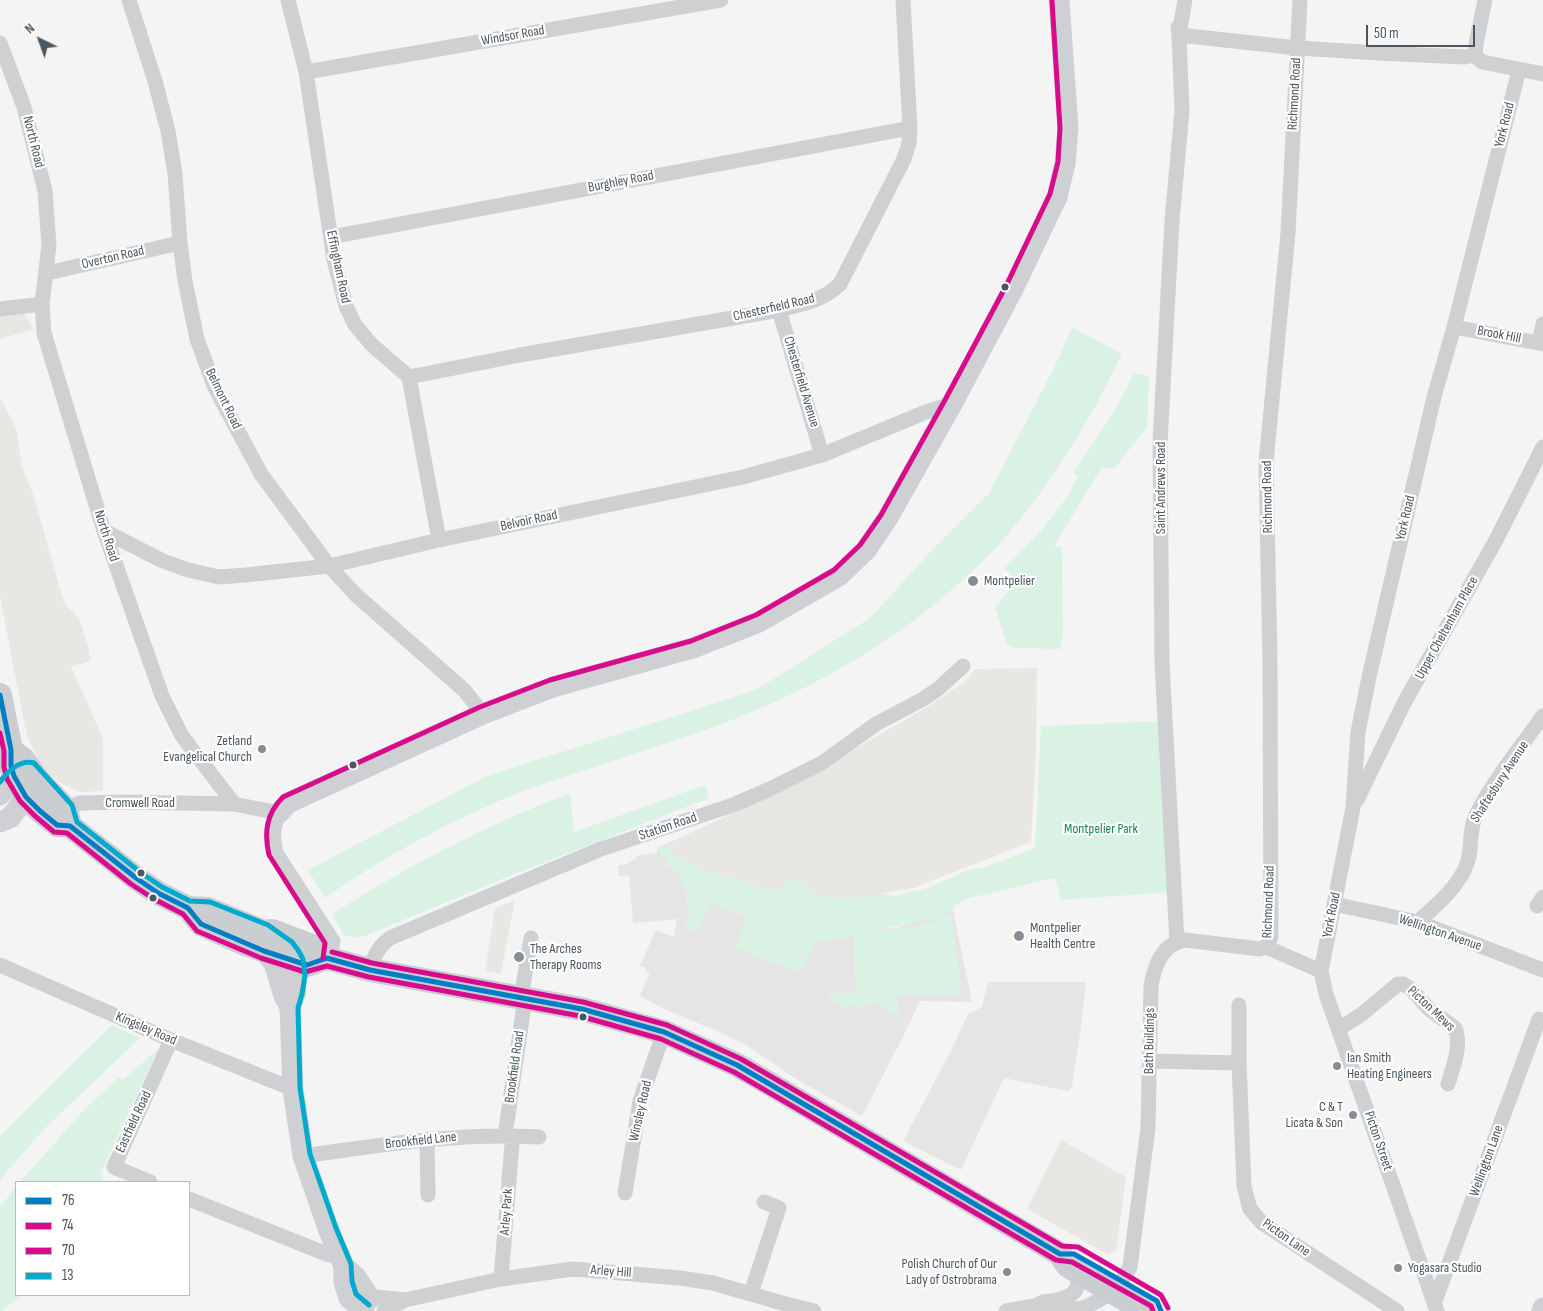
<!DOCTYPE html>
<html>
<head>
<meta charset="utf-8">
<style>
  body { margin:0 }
  #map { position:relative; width:1543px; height:1311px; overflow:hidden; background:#f4f4f4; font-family:"Sofia Sans Condensed",sans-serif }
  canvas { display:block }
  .legend { position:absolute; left:15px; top:1181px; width:175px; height:115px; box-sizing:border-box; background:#fff; border:1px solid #b7bbc0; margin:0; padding:6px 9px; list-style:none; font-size:15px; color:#4a5661 }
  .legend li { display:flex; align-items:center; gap:10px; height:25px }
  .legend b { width:25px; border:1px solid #b7bbc0 }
  .north { position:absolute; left:15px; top:15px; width:50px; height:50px; -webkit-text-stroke:4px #fff; paint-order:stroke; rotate:318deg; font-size:14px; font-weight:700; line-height:20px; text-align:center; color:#4a5661 }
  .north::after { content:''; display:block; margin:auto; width:18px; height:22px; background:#4a5661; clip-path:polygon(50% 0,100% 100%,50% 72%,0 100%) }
  .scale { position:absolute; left:1366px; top:25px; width:109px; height:22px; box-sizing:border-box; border:2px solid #4a5661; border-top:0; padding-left:6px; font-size:15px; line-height:18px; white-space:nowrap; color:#4a5661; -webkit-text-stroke:4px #fff; paint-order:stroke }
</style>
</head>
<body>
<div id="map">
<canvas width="1543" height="1311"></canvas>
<ul class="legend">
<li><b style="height:6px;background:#007ec5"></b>76</li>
<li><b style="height:6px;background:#d70b8c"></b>74</li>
<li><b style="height:6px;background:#d70b8c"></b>70</li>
<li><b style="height:6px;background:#00a9ce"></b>13</li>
</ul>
<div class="north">N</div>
<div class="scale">50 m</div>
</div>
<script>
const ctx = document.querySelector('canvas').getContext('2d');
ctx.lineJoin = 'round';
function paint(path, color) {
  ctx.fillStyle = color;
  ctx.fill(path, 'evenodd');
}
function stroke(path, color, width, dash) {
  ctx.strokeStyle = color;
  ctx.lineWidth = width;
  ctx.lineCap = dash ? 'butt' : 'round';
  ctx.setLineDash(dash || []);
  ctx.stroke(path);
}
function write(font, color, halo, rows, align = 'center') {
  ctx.font = font + ' "Sofia Sans Condensed",sans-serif';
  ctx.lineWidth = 4.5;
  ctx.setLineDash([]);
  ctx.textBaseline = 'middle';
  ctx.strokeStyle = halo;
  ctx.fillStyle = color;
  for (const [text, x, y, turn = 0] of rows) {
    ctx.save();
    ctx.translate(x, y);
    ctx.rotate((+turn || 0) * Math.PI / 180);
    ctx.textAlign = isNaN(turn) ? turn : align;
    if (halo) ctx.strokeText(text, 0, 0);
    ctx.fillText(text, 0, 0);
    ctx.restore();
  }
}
paint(new Path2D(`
  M11 312 24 314 34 329 0 339V314Z
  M0 397 16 428 22 467 33 494 64 603 79 618 88 646 90 661 71 667 103 738V791L82 792 64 785 52 777 40 763 27 737 0 597Z
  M1037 668 1036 755 1031 842 913 888 825 904 778 891 743 884 672 855 668 843 759 801 836 760 932 704 964 682 976 669Z
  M515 900 501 974 485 971 495 908Z
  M1061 1140 1126 1177 1116 1251 1109 1255 1027 1209Z`), '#e8e7e3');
paint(new Path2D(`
  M668 843 672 855 743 884 778 891 795 876 825 904 839 937 900 927 951 901 972 1002 920 1001 902 1039 862 1116 796 1079 744 1044 722 1033 666 1010 640 996 650 972 645 971 646 968 640 966 656 930 674 937 677 919 633 923 629 875 619 876 618 865 628 864V862L636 860V856L657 853V848Z
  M988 982H1086L1081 1026 1072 1087 1068 1091 1004 1078 961 1170 903 1141 952 1049 968 1014 982 1007Z`), '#e6e5e6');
paint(new Path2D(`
  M1072 327 1122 354C1110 376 1100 400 1087 421 1060 467 1027 515 990 554 927 618 850 669 768 705 707 732 642 751 579 772 561 778 541 784 523 791 453 819 386 855 325 898L308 870 487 776 756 690 870 618 934 548 990 492 1056 364Z
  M1134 373 1149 376 1147 427 1114 469 1101 468 1054 546 1062 547 1063 636 1060 649 1015 648 1009 646 1006 642 995 607 1013 586 1015 579 1005 568C1032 541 1062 511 1078 476L1073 472C1096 440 1118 409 1134 373Z
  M1160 721 1171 892 1061 900 1055 878C1035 881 1018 887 998 892 987 895 975 895 964 900 954 904 950 914 940 917L865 933 913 928 951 915 962 995 893 994 897 995 899 1016 874 1001 871 1006 867 1004 863 1009 853 1003 846 1010 828 998 827 993H855L854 936 815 942 804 969 796 971 735 948 744 924 745 916 710 903 697 932 684 926 689 914 685 902 688 894C678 885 684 872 667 867L666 859 662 857 659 852 660 848 669 846 673 854 702 870 778 891 791 878 798 877 817 895 846 899 879 893 894 896 928 888 970 869 983 868 1035 848 1041 726Z
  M705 785 709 798 497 881 365 936 353 937 344 936 332 914C408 866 486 825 570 793L574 832Z
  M112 1025 140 1038 43 1130 0 1180V1136Z
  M159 1048 100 1174 104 1177 101 1182H20L83 1111 119 1077 123 1080Z
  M16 1187V1295H21L2 1311H0V1207Z`), '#d9f2e3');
stroke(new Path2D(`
  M129 0 155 81 168 131 175 174 180 243 185 281 197 339 215 388 261 474 329 566 356 595 464 690 483 714
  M288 0 306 72 334 260 346 306 355 325 372 345 409 377 439 540
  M1178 27 1179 35 1298 48 1394 54
  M0 43 24 107 45 191 49 245 42 304 44 333 104 531 162 696 182 736 234 804
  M1399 54 1465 57 1475 55 1482 62 1543 74
  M1475 55 1476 44 1485 0
  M306 72 721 0
  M331 237 910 128
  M47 273 180 243
  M0 309 42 304
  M779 310 822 455
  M1454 327 1543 344
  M1539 343 1543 324
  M409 377 520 355 779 310C801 304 823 301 840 284L904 159 909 143 910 128 903 0
  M104 531 163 561 188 570 219 577 246 575 329 566 439 540 743 477 822 455 926 412 952 404
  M1357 800 1404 703 1496 540 1543 447
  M62 815 66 809 80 803 125 802 234 804 279 813C273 828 272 838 276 853L333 941 330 959
  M1334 904 1418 922 1543 970
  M1537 906 1543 897
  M1418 922C1437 904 1464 883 1469 856 1472 841 1469 830 1476 815 1494 780 1520 748 1543 716
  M1177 942 1162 663 1160 443 1172 221 1182 111 1179 35 1185 0
  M1266 947 1271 937 1270 662 1266 462 1288 233 1300 0
  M0 965 171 1040 293 1089
  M370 970C374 956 378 947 390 938L601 849 733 805 770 789 822 763 876 724 923 699 938 689 963 666
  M521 998 531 938
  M1239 1005V1063L1244 1186 1250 1209 1262 1223 1397 1311
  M1339 1029 1362 1014 1398 984H1403L1411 989 1430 1010 1455 1028C1462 1045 1453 1067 1448 1084
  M1150 1061 1239 1063
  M505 1135 525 999
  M427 1139 428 1195
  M303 1156C382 1145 460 1132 539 1137
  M150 1182 114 1167 171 1040
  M625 1193 640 1101 664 1032
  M189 1199 329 1255 340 1256
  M501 1279 512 1144
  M751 1293 779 1208 764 1202
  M1434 1304 1539 1019
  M1035 1306 1042 1309 1059 1307 1079 1309 1088 1306 1112 1293 1122 1281 1130 1267 1148 1128 1151 985C1155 965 1162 944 1185 940L1260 949 1266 947 1321 971
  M362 1308 377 1297 405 1300 501 1279 573 1269 680 1278 713 1283 782 1303 814 1311
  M384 1311 405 1300
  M1006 1311 1035 1306 1043 1302 1058 1300 1071 1295 1076 1290 1080 1274
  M1437 1311 1326 994 1321 971 1353 808 1358 732 1369 677 1434 397 1454 327 1519 70`), '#ced0d2', 15);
stroke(new Path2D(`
  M0 795 14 776 28 769
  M279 813 288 803 483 714 553 687 693 648 759 622 839 576 866 550 887 519 952 404 1013 289 1057 197 1065 163 1068 128 1059 0
  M0 822 10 818 37 783
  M287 948 297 962 295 995 290 1007 293 1089 303 1156 329 1231 344 1266V1282L349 1298 364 1311
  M264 951 274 963 284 996 290 1007
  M344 1266 356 1277 366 1292 361 1311
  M1542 1311 1543 1308`), '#ced0d4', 21);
stroke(new Path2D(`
  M0 695 11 750V766L14 776 26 797 40 811 57 825 70 826 136 878 158 893 188 908 201 924 245 944 297 962 307 965 327 958
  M11 750 23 759 39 781 66 809 70 826
  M188 908 208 909 264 932 272 931 315 947 327 958 370 970 582 1009 664 1032 737 1065 763 1080 1060 1254 1068 1266 1145 1311`), '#caced1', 24);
stroke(new Path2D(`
  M0 695 11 750V766L14 776 26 797 40 811 57 825 70 826 136 878 158 893 188 908 201 924 264 951 307 965 327 958 370 970 582 1009 664 1032 737 1065 1060 1254H1074L1157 1301 1161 1311`), '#007ec5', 5);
stroke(new Path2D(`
  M0 733 4 751V767L7 779 20 801 35 816 54 832 67 833 131 884 154 899 183 914 197 931 261 958 305 972 327 966 369 977 580 1016 661 1039 734 1072 1056 1260 1072 1262 1151 1306 1153 1311`), '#d70b8c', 5);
stroke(new Path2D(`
  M332 952 372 963 583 1002 667 1025 741 1059 1062 1246 1078 1247 1161 1295 1168 1308
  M323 958 325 943 269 855C264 833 266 814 283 797L480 707 550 680 691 641 756 615 834 570 860 545 881 515 945 400 1006 286 1050 194 1058 162 1060 128 1052 1`), '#d70b8c', 5);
stroke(new Path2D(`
  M0 782C7 772 20 759 34 763L72 805 77 822 140 872 162 887 190 901 210 902 268 925 292 942 298 950 303 959 305 976 302 994 298 1008 300 1088 310 1154 336 1228 351 1264 352 1281 356 1294 369 1305`), '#00a9ce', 5);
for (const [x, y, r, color] of [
  [1005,287,4.5,"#4a5661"],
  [973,581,6,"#868d94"],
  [262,749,5,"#868d94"],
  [353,765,4.5,"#4a5661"],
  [141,873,4.5,"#4a5661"],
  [153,898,4.5,"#4a5661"],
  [1019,936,6,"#868d94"],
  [519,957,6,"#868d94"],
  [583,1017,4.5,"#4a5661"],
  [1337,1066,5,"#868d94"],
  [1353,1115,5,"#868d94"],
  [1398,1268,5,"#868d94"],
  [1007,1272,5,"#868d94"]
]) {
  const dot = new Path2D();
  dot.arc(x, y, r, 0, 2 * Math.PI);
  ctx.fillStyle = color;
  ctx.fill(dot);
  stroke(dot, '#fff', 2);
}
write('14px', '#4a5661', '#fff', [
  ["Windsor Road",513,36,-10],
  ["Richmond Road",1295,94,-87],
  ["York Road",1505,125,-76],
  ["North Road",33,142,76],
  ["Burghley Road",621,182,-11],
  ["Overton Road",113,258,-13],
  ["Effingham Road",338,267,78],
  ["Chesterfield Road",774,308,-13],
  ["Brook Hill",1499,335,11],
  ["Chesterfield Avenue",801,382,73],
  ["Belmont Road",223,399,64],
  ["Saint Andrews Road",1161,488,-90],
  ["Richmond Road",1268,497,-91],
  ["York Road",1406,518,-77],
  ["Belvoir Road",529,521,-12],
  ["North Road",106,536,72],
  ["Upper Cheltenham Place",1447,628,-61],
  ["Shaftesbury Avenue",1500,782,-57],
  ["Cromwell Road",140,803],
  ["Station Road",668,827,-19],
  ["Richmond Road",1269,902,-88],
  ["York Road",1332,915,-79],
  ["Wellington Avenue",1440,933,19],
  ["Picton Mews",1431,1009,43],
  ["Kingsley Road",146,1029,23],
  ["Bath Buildings",1150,1041,-89],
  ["Brookfield Road",515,1067,-82],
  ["Winsley Road",641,1111,-77],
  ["Eastfield Road",134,1122,-65],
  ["Brookfield Lane",421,1141,-6],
  ["Picton Street",1378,1141,71],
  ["Wellington Lane",1487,1161,-70],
  ["Arley Park",507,1212,-86],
  ["Picton Lane",1286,1238,35],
  ["Arley Hill",611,1272,4]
]);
write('14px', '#4a5661', '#fff', [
  ["Montpelier",984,581],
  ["Zetland",252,741,"right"],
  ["Evangelical Church",252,757,"right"],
  ["Montpelier",1030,928],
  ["Health Centre",1030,944],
  ["The Arches",530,949],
  ["Therapy Rooms",530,965],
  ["Ian Smith",1347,1058],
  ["Heating Engineers",1347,1074],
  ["C & T",1343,1107,"right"],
  ["Licata & Son",1343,1123,"right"],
  ["Polish Church of Our",997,1264,"right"],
  ["Lady of Ostrobrama",997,1280,"right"],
  ["Yogasara Studio",1408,1268]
], 'left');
write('14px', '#17864f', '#fff', [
  ["Montpelier Park",1101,829]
]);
</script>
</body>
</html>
